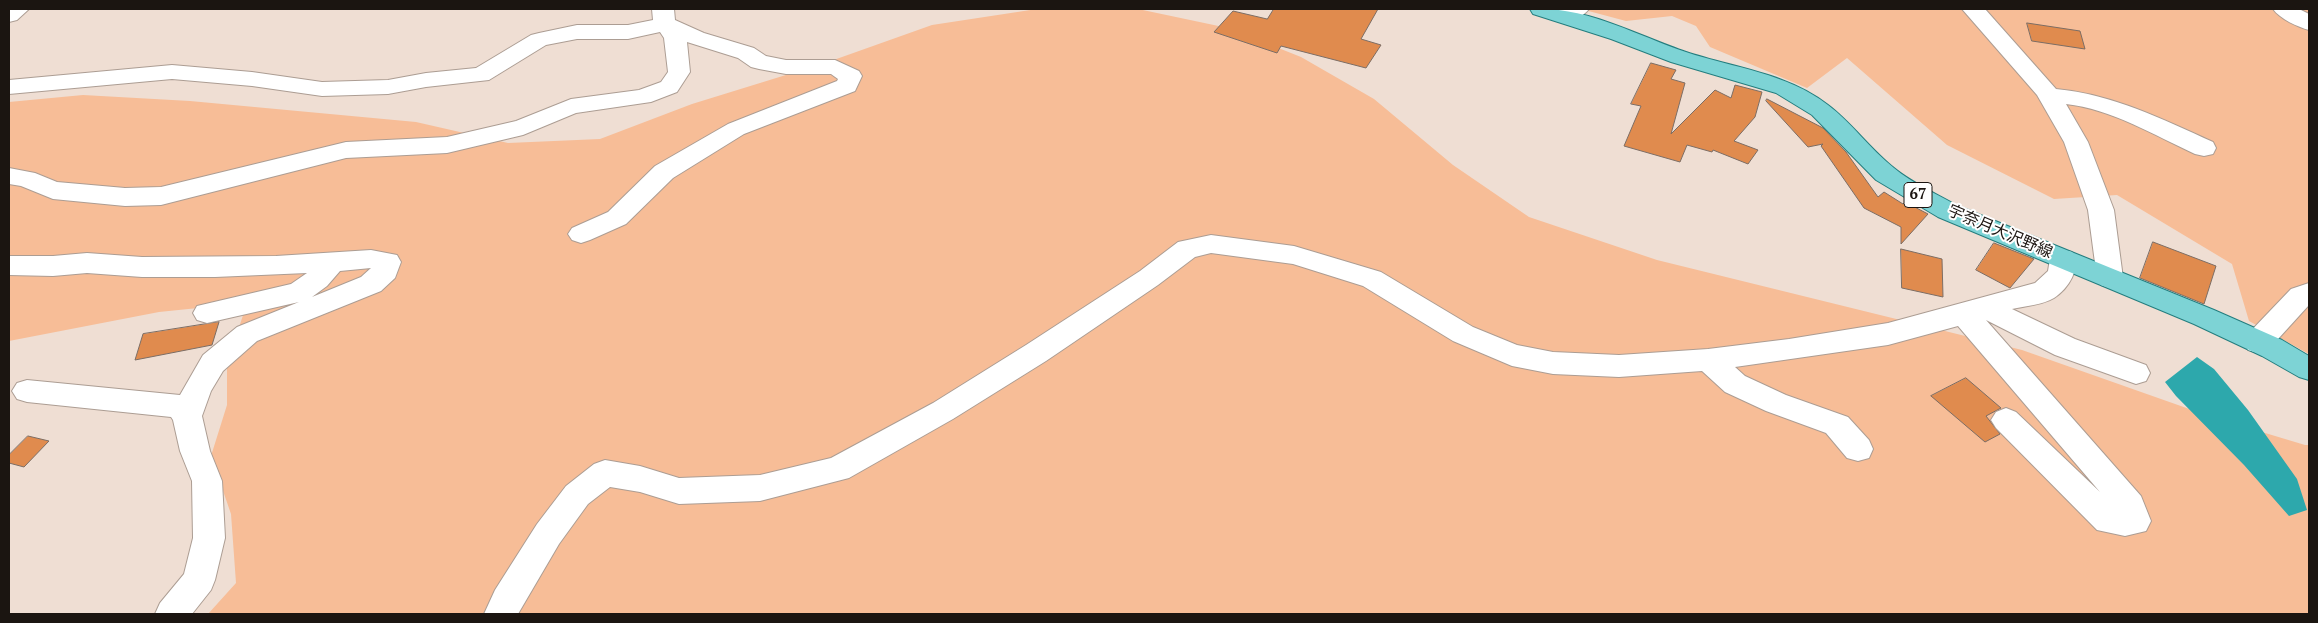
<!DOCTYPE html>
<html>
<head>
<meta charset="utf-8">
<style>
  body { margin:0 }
  #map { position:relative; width:2318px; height:623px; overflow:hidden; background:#efded3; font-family:"PT Serif",serif }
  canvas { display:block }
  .frame { position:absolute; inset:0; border:10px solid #1b1511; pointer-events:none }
</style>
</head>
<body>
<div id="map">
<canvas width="2318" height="623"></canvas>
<div class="frame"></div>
</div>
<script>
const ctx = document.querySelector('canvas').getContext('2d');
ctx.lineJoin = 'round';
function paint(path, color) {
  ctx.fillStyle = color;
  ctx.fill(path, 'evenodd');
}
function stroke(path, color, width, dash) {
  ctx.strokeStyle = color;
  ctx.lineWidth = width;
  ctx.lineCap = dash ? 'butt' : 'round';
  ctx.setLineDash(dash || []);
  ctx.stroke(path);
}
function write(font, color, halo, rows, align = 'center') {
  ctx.font = font + ' "PT Serif","Noto Sans JP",serif';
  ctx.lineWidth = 4;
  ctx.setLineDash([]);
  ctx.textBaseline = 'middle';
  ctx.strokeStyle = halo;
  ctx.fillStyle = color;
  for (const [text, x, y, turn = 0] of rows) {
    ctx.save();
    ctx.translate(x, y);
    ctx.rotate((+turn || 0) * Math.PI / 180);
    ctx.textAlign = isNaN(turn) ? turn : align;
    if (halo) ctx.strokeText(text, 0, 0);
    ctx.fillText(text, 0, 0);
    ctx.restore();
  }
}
paint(new Path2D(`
  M1037 9H1138L1228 28 1301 57 1374 99 1453 165 1529 217 1657 260 2022 350 2212 417 2305 445H2309V614H208L236 583 231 514 211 456 227 405V364L247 303 159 312 9 341V102L83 95 190 101 416 122 508 143 600 139 692 104 828 62 932 25Z
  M1581 9H2309V354L2249 321 2232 264 2117 195 2054 199 1947 145 1847 58 1807 88 1710 47 1696 26 1672 16 1626 21Z`), '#f7bd97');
paint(new Path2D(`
  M2197 357 2214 369 2248 410 2297 479 2307 510 2289 516 2244 465 2176 396 2165 382Z`), '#2da8ac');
const building = new Path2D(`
  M1274 9H1378L1361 39 1381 45 1366 68 1281 46 1277 53 1214 32 1233 11 1267 19Z
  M2027 23 2080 31 2085 49 2032 41Z
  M1651 63 1676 70 1671 79 1685 83 1671 134 1715 90 1731 98 1735 85 1762 92 1755 117 1734 141 1758 150 1748 164 1713 150 1712 152 1687 145 1680 162 1624 146 1641 106 1631 104Z
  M1767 99 1823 128 1846 152 1878 197 1884 192 1903 204 1905 202 1928 214 1901 244V227L1864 208 1821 146 1823 144 1808 147 1766 101Z
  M2153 242 2216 266 2204 304 2140 278Z
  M1994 243 2034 259 2010 288 1976 270Z
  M1901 249 1942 259 1943 297 1902 288Z
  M219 322 212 345 135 360 143 334Z
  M1966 378 2001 408 1986 416 2000 434 1985 442 1931 396Z
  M28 436 49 441 24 467 9 463V455Z`);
paint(building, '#e08b4e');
stroke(building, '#7c6d64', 1);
const minor = new Path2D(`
  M9 9H29L17 20 9 22Z
  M652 9H674L675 20 704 33 754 48 766 56 786 60H835L859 71 862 76 855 91 744 134 673 178 626 224 590 240 581 243 572 240 568 234 572 228 608 212 655 166 728 124 837 81 838 79 831 74H786L759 69 751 67 738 58 687 42 690 72 677 92 651 102 576 113 523 135 447 153 346 158 161 205 125 206 53 199 21 186 9 184V168L35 173 57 182 125 188 161 187 346 142 447 137 516 121 571 99 639 90 661 82 668 72 664 38 660 32 628 39H577L546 45 489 80 426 87 388 94 322 96 252 86 172 79 9 94V80L172 65 252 72 322 82 388 80 426 73 476 68 531 35 539 33 577 25H628L653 20Z
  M1559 9H1589C1582 19 1565 22 1554 20L1551 15Z
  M1962 9H1985L2056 89C2112 94 2162 119 2213 142L2216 148 2213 154 2204 156 2195 154C2154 135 2111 109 2066 104L2088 142 2114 210 2123 278 2119 285 2110 288 2101 285 2097 278 2088 210 2064 142 2037 95Z
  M2273 9H2299L2309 14V30C2298 27 2280 19 2273 9Z
  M1211 235 1294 246 1381 272 1473 327 1517 345 1553 352 1619 355 1708 349 1789 339 1888 323 2035 283 2048 271 2050 259 2054 252 2063 250 2072 252C2082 268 2068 289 2054 298 2043 305 2025 306 2012 309L2075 339 2146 365 2150 373 2146 381 2136 384 2055 355 1986 320 2141 496 2151 521 2146 531 2125 536 2097 530 1996 428 1991 420 1996 412 2006 408 2016 412 2100 492 1958 326 1888 345 1735 367 1745 376 1786 395 1848 417 1869 440 1873 449 1869 458 1858 461 1847 458 1826 433 1766 411 1725 392 1702 371 1619 377 1553 374 1512 366 1453 341 1363 286 1293 264 1211 253 1195 257 1158 285 1046 361 953 419 849 478 760 501 679 504 640 492 610 487 588 504 559 544 518 614H484L495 590 537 524 566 486 594 464 605 460 640 466 679 478 760 475 831 458 933 403 1026 345 1140 271 1178 242Z
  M371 250 397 255 401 262 395 278 381 291 257 341 223 371 211 391 202 416 210 451 222 481 225 538 215 580 211 590 192 614H155L160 603 184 574 193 538 192 481 180 451 173 420 171 417 27 402 17 399 12 391 17 383 27 380 180 395 203 355 237 327 299 302 207 323 197 320 193 313 197 306 291 284 307 273 215 277H142L87 273 53 276 9 275V256H53L87 253 142 257 276 256ZM371 268 361 277 312 297 327 286 340 271Z
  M2309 283V305L2268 350 2258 353 2248 350 2244 342 2248 334 2291 289Z`);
const major = new Path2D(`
  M1530 9C1584 5 1636 35 1686 52 1734 68 1787 73 1828 105 1852 123 1870 149 1894 168 1912 183 1935 193 1956 205L2214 310 2282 340 2309 356V380L2299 377 2262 356 2194 324 1938 217 1876 180 1812 115 1776 93 1671 62 1611 39 1533 14Z`);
stroke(minor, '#ac9d93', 2);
stroke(major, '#237d7e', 2);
paint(minor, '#fff');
paint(major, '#7dd3d5');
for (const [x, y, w] of [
  [1918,195,28]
]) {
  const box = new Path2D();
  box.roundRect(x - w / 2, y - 12.5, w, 25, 4);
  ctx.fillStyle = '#fff';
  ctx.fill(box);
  stroke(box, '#1b1511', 1);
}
write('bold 15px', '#1b1511', null, [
  ["67",1918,195]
]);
write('16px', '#1b1511', '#fff', [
  ["宇奈月大沢野線",2000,232,23]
]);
</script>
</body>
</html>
